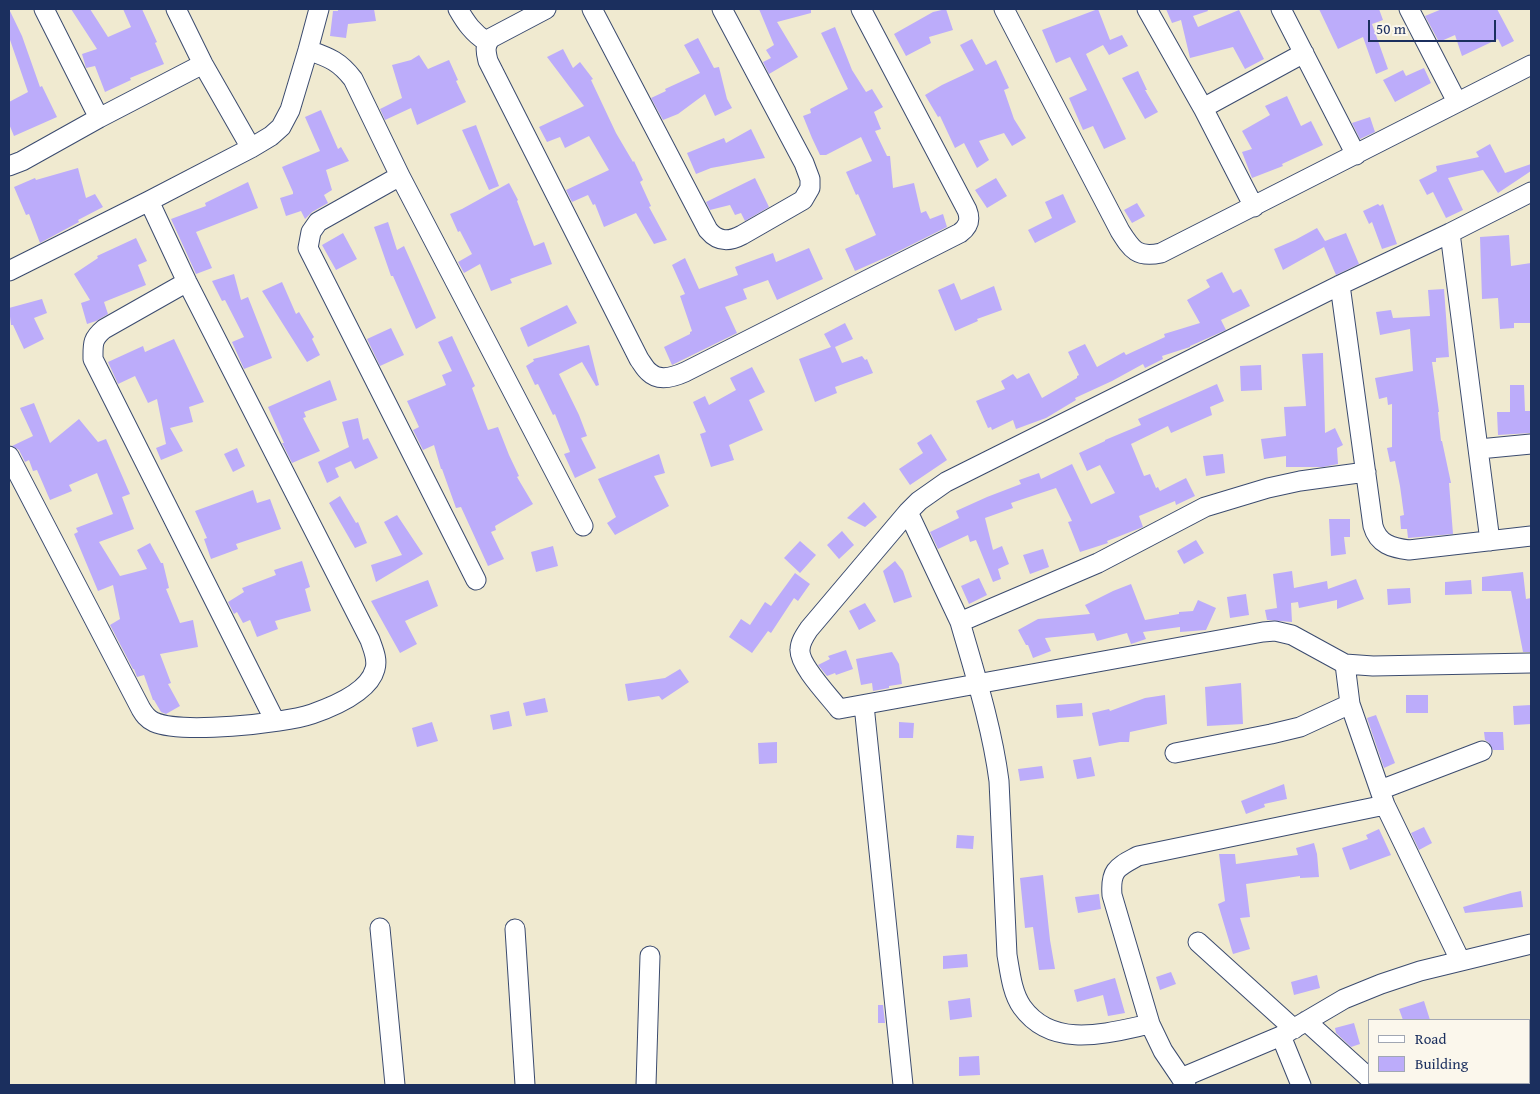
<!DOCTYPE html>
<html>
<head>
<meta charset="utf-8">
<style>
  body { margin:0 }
  #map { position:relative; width:1540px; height:1094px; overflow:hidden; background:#f0ead0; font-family:"Gentium Book Plus",serif }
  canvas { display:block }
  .frame { position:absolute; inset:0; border:10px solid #1b2f5e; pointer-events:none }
  .legend { position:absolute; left:1368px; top:1019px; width:162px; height:65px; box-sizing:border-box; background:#fbf7ec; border:1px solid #a1a7b3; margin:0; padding:6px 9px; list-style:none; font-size:15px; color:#1b2f5e }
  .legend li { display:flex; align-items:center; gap:10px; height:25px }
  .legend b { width:25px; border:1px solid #a1a7b3 }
  .scale { position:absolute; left:1368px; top:20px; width:128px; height:22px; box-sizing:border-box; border:2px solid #1b2f5e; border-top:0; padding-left:6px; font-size:15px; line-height:18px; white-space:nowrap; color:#1b2f5e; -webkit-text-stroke:4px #fbf7ec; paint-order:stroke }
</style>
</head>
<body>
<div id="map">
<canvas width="1540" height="1094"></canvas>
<div class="frame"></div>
<ul class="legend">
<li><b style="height:6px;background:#fff"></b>Road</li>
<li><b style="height:14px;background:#bcacfa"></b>Building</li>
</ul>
<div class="scale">50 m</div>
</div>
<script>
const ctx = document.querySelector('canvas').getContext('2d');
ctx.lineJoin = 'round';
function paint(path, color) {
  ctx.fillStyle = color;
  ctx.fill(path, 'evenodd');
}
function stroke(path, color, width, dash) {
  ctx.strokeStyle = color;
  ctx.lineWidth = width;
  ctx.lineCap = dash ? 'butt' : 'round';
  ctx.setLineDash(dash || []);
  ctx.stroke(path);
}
paint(new Path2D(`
  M9 9 22 36 40 87 42 86 57 117 14 136 9 124V102L28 92 9 37Z
  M71 9H90L108 37 131 27 123 9H142L157 42 155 43 164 64 130 78 131 80 105 92 95 66 86 68 82 54 97 49Z
  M338 9H374L376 21 348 24 346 38 330 36 333 11H338Z
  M759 9H811V13L777 22 798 57 769 74 763 62 771 58 766 50 774 45Z
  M946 9 953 30 929 37 931 43 906 56 894 34 933 12Z
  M1098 9 1110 40 1122 35 1128 46 1109 55 1103 45 1086 54 1126 139 1104 149 1093 126 1083 130 1069 98 1087 90 1070 57 1056 63 1042 30Z
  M1166 9H1207L1208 11 1193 16 1198 27 1239 10 1264 59 1245 69 1233 47 1190 58 1181 20 1172 23Z
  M1319 9H1379L1383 20 1372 24 1388 69 1376 74 1363 37 1338 49Z
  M1442 9H1497L1514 41 1502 47 1498 39 1462 56 1455 35 1439 42 1425 16Z
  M835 27 852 70 866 92 872 89 883 107 874 112 881 129 875 131 887 156H890L893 188 914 183 921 213 926 211 930 219 943 214 947 227 889 256 855 271 845 249 876 235 858 194 856 195 846 172 872 161 861 137 826 155H820L812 138 803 116 811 113 810 109 848 89 821 33Z
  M698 38 714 68 719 67 727 99 732 108 715 116 705 94 678 114 663 120 651 98 666 91 665 89 700 73 684 45Z
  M972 39 986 65 996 60 1009 88 1004 90 1014 119 1026 138 1012 146 1004 133 979 141 989 160 977 168 964 143 955 148 940 116 938 117 925 95 942 85 974 70 960 45Z
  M563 49 573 68 580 62 593 79 591 80 616 133 633 162 634 161 643 180 640 182 651 206 649 207 667 240 654 244 636 213 604 227 595 204 593 205 588 195 572 202 566 190 609 170 589 136 565 148 560 137 547 142 539 127 584 106 547 57Z
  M419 55 428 69 449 60 458 80 456 81 466 102 417 125 411 108 385 120 380 109 402 98 392 65 411 60Z
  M1424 68 1431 83 1395 102 1383 80 1403 70 1406 76Z
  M1138 71 1147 90H1145L1158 112 1145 119 1122 78Z
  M1287 96 1301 126 1311 121 1323 145 1282 164 1283 166 1252 178 1242 152 1252 149 1242 131 1270 115 1265 106Z
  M321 110 338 149 341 147 349 161 326 170 332 190 324 195 328 203 312 212 305 219 301 211 286 216 280 198 293 194V192L282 167 320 151 305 117Z
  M1370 117 1375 132 1360 139 1352 123Z
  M476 125 499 186 489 190 462 130Z
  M751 129 765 158 711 168 696 174 687 153 724 138 726 143Z
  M1490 144 1505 173 1531 164V171L1498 193 1483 170 1448 178 1463 210 1446 218 1433 192 1427 195 1419 180 1437 171 1436 166 1479 157 1476 152Z
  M78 168 86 198 95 194 103 207 78 220 79 222 40 243 29 214 26 215 14 187 35 178 36 180Z
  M755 178 769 207 745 221 741 213 735 215 730 205 710 210 706 202Z
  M996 178 1007 196 987 208 975 190Z
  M248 182 258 208 196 232 212 268 196 274 171 219 206 206 205 203Z
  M509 183 518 200 517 201 534 246 544 242 552 264 510 279 512 283 491 291 480 264 464 273 458 262 472 254 460 231 458 232 450 214 462 209Z
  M1063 194 1076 222 1035 243 1028 230 1052 218 1045 202Z
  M1137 203 1145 216 1132 223 1124 210Z
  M1378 204 1380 206 1383 204 1397 244 1382 249 1372 222 1369 224 1363 211Z
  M388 222 397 250 404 246 436 318 416 329 393 276H391L374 227Z
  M1317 228 1325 241 1346 233 1359 264 1336 275 1324 247 1283 270 1274 249 1295 240Z
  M343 233 357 259 336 270 322 245Z
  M1509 235 1511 266 1531 263V323H1514V328L1500 329 1498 298 1482 299 1480 237Z
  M136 238 147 261 138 265 146 285 104 302 108 314 96 321 87 324 81 303 90 300 74 274 98 258 97 256Z
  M809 248 823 279 777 300 768 280 743 289 747 299 725 307 737 333 672 365 664 347 690 334V332L692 331 680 296 685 294 672 265 685 258 699 289 738 275 735 267 773 253 776 262Z
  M1222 272 1233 293 1241 289 1250 306 1221 320 1226 330 1190 346V347L1162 356 1163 359 1145 368 1143 364 1112 381 1075 398 1076 400 1046 418 1016 429 1013 420 992 430 991 427 988 428 976 401 1005 389 1001 381 1013 374 1017 379 1029 373 1042 398 1077 378V376L1079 375 1068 352 1085 344 1097 367 1124 352 1126 355 1165 337 1164 334 1200 323 1187 300 1210 287 1206 280Z
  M234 274 241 300 248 297 272 358 244 369 232 342 244 337 225 300 222 301 212 281Z
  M282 282 296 314 299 312 314 337 312 339 320 355 307 362 262 291Z
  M954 283 961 300 994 286 1002 310 977 319 978 321 955 331 938 290Z
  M1444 289 1449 357 1436 358V362H1432L1439 412H1438L1441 441H1442L1451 483H1449L1453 534 1408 538 1407 529H1401L1400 516 1404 515 1400 486 1395 461 1390 462 1387 448 1392 447V404L1388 405 1387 397 1379 399 1375 378 1413 371 1410 329 1380 335 1376 312 1391 310 1393 318 1430 316 1428 290Z
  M42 299 47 313 34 318 44 339 24 349 13 325H11L9 308Z
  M567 305 577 323 528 347 520 328Z
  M845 323 853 339 835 347 842 363 862 356 865 360 867 359 873 373 835 387 837 393 815 402 799 359 831 347 824 334Z
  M391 328 404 355 380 366 367 339Z
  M452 336 475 386 472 388 488 430 498 427 509 455 519 476 517 477 533 504 495 526 496 530 491 532 504 559 488 566 461 507 456 508 442 469H441L434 445 423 450 413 430 419 427 407 401 446 385 442 375 452 371 438 342Z
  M174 339 204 402 189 407 193 422 170 428 183 451 161 460 156 448 166 444 157 399 148 403 135 376 118 384 108 362 143 346 145 352Z
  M589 345 599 385 596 386 582 362 559 374 579 415 587 436 581 438 596 468 575 478 564 454 570 452 555 414 553 415 538 384 535 385 526 366 534 361 533 359Z
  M1323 353 1325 433 1335 428 1343 445 1337 448 1338 464 1323 467H1286V456L1264 459 1261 439 1286 436 1284 407 1306 406 1302 354Z
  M1261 365 1262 390 1241 391 1240 366Z
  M752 367 765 392 749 400 763 430 729 445 734 460 711 467 700 434 706 432 693 402 705 396 709 405 736 390 730 378Z
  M330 380 337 400 304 412 306 417 303 418 320 451 292 463 282 443H284L268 407Z
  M1217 384 1224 401 1210 407 1212 415 1171 433 1168 426 1131 444 1144 476 1150 474 1156 488 1158 487 1160 491 1186 478 1195 496 1176 505 1175 501 1139 516 1143 527 1107 541 1108 543 1080 552 1068 522 1072 521 1056 488 1011 503 1013 508 985 518 993 550 1002 546 1009 564 998 569 1001 579 993 582 976 540 970 542 968 535 938 549 930 532 959 518 956 511 987 497 1021 484 1019 480 1039 473 1041 479 1072 464 1091 504 1115 493 1100 465 1087 471 1079 453 1105 441V440L1141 425 1138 419Z
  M1510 385H1524L1525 411H1531V433L1498 435 1497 412H1510Z
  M34 403 50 443 79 419 98 442 106 439 130 494 122 497 134 529 99 542 120 576 147 569 137 550 150 543 161 563H163L169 588 166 589 180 623 193 620 198 647 160 654 171 683 168 684 180 706 166 714 161 712 154 700H153L144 675 137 677 134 669H133L110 625 120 619 113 585 98 591 74 534 78 532 76 528 113 514 97 473 69 485 72 491 50 500 37 470 33 471 29 460 25 462 19 450 12 446 33 436 20 408Z
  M358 418 363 440 368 438 378 458 355 469 351 461 335 468 339 477 327 483 318 462 349 447 342 422Z
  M931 434 947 460 910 485 899 469 923 453 917 443Z
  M237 448 245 466 233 472 224 454Z
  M659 454 665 473 654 476 669 506 615 535 607 523 616 517 598 479Z
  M1223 454 1225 473 1206 476 1203 456Z
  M253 490 257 503 270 499 281 529 236 544 238 549 211 559 204 539 207 538 195 511Z
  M340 496 356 523 358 522 367 543 355 548 329 503Z
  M864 502 877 517 865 527 847 518Z
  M397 515 423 554 376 582 371 565 402 555 384 522Z
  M1329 519H1350V537H1344L1346 554 1331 556Z
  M842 531 854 545 839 559 827 545Z
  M1196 540 1204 553 1184 564 1177 551Z
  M800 541 816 555 800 573 784 558Z
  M553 546 558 566 536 572 531 552Z
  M1043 549 1049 567 1030 574 1023 555Z
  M302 561 310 587 305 589 311 611 275 621 278 629 257 637 250 620 243 623 237 612 234 614 228 602 244 592 242 588 276 575 274 570Z
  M895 561 903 571 912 597 894 603 883 571Z
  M1292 571 1294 588 1327 581 1328 589 1356 579 1364 599 1337 609V600L1299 608 1298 602 1291 603 1292 622 1267 620 1265 610 1277 608 1273 574Z
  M1523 572 1526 599 1531 598V652H1523L1511 591H1482V577Z
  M795 573 810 584 798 601 794 598 771 633 768 631 752 653 729 637 741 619 750 625 765 602 771 606Z
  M979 578 987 595 969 604 961 586Z
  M428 580 438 606 405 621 417 644 400 653 371 601Z
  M1471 580 1472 594 1445 595V582Z
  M1131 584 1145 620 1179 614V612L1193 611 1198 600 1216 608 1206 630 1180 632V627L1143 632 1146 639 1131 644 1127 633 1097 641 1094 633 1045 638 1051 651 1033 658 1028 645H1026L1018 630 1038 619 1090 614 1085 605 1113 591Z
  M1410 588 1411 603 1388 605 1387 589Z
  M1246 594 1249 615 1230 618 1227 597Z
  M865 603 876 621 859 630 849 611Z
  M846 650 853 669 836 675 835 673 827 676 818 665 830 659 828 656Z
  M892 652 899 664 902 684 889 686V688L873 691 872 683 861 685 856 659Z
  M680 669 689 682 662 700 659 696 628 701 625 684 665 678Z
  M1241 683 1243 724 1207 726 1205 687Z
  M1165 695 1167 724 1130 732 1129 742H1120L1099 746 1092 713 1109 709 1110 711 1145 698Z
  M1406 695H1428V713H1406Z
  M545 698 548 712 526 716 523 703Z
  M1082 703 1083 716 1057 718 1056 705Z
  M1531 705V724L1514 725 1513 706Z
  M509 711 512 726 493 730 490 715Z
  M1376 715 1395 763 1384 768 1367 718Z
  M432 722 438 741 417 747 412 728Z
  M899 722 914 723 913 738H899Z
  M1484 732H1503L1504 750H1493L1489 743 1485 740Z
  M777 742V763L759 764 758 743Z
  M1091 757 1095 776 1077 779 1073 760Z
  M1042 766 1044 778 1020 781 1018 769Z
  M1284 784 1287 799 1264 804 1265 807 1246 814 1241 801Z
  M1424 827 1432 843 1419 850 1411 833Z
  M1379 829 1391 855 1350 870 1342 848 1368 839 1366 835Z
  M957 835 974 836 973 849 956 848Z
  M1314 843 1317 854 1319 877 1300 878V876L1246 884 1250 917 1240 918 1250 949 1233 954 1218 904 1225 901 1219 854H1235L1236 864 1298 855 1296 848Z
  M1043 875 1050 940 1055 969 1039 970 1033 927 1025 928 1020 878Z
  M1521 891 1523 907 1465 913 1463 907 1511 893Z
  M1099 894 1101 909 1078 913 1075 897Z
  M967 954 968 967 943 969V956Z
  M1171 972 1176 984 1160 990 1156 977Z
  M1317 975 1320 988 1294 995 1291 982Z
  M1115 978 1125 1013 1108 1016 1103 995 1077 1002 1074 990Z
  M970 998 972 1017 950 1020 948 1001Z
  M1424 1001 1430 1020H1403L1399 1009Z
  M878 1005H883L885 1023H878Z
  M1354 1023 1360 1044 1351 1047 1336 1033 1335 1028Z
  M979 1056 980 1075 959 1076V1057Z`), '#bcacfa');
const minor = new Path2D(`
  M44 9 99 118
  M176 9 203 64 251 148
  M458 9C466 23 473 33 487 42
  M546 9 491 38C484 46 486 52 488 61L639 359C642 363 645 369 649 372 659 382 674 377 685 372L960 233C968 227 971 220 967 210L861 9
  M592 9 708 230C718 242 729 242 742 235L803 200 810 188V179L804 163 722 9
  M1004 9 1120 231C1132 250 1137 258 1161 253L1531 65
  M1147 9 1203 108 1254 207
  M1281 9 1356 155
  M1409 9 1457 102
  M308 50C330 58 339 61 353 79L400 176 583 526
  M1203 108 1304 53
  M9 166 22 161 99 118 203 64
  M400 176 318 222 311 232 308 248 476 580
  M1531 192 1450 233 1340 285 946 482 919 501 908 512 809 629C805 635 800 642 800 650 799 665 829 696 839 709L1263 632 1275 631 1292 635 1345 664 1373 666 1531 663
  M1450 233 1490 541
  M9 271 149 201 251 148 271 136 281 127 290 110 308 50 319 9
  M187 282 104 329C92 339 93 344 93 359L275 721
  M1340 285 1373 526C1378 544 1392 548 1409 550L1531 536
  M1479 449 1531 444
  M9 456 141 709C144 714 147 719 154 722 181 734 282 724 312 714 332 707 369 692 375 669 378 659 373 649 370 640L187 282 149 201
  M908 512 960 622 1098 563 1205 507 1268 488 1300 481 1366 472
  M960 622C975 674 992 727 999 781L1007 955C1010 972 1012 993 1022 1007 1053 1050 1107 1033 1150 1024
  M1345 664 1350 704 1385 805 1460 960
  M864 705 903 1085
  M1175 753 1271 734 1300 727 1350 704
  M1380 790 1482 751
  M380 928 395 1085
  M515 929 525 1085
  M1198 942 1294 1029
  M1306 1021 1369 1078
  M1281 1036 1301 1085
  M1181 1078 1281 1036 1344 999 1381 984 1420 971 1531 944
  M646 1085 650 956
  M1186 1085 1163 1051 1150 1024 1112 895C1110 869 1118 867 1138 856L1385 805`);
stroke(minor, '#3b4b6f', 21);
stroke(minor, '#fff', 19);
</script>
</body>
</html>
